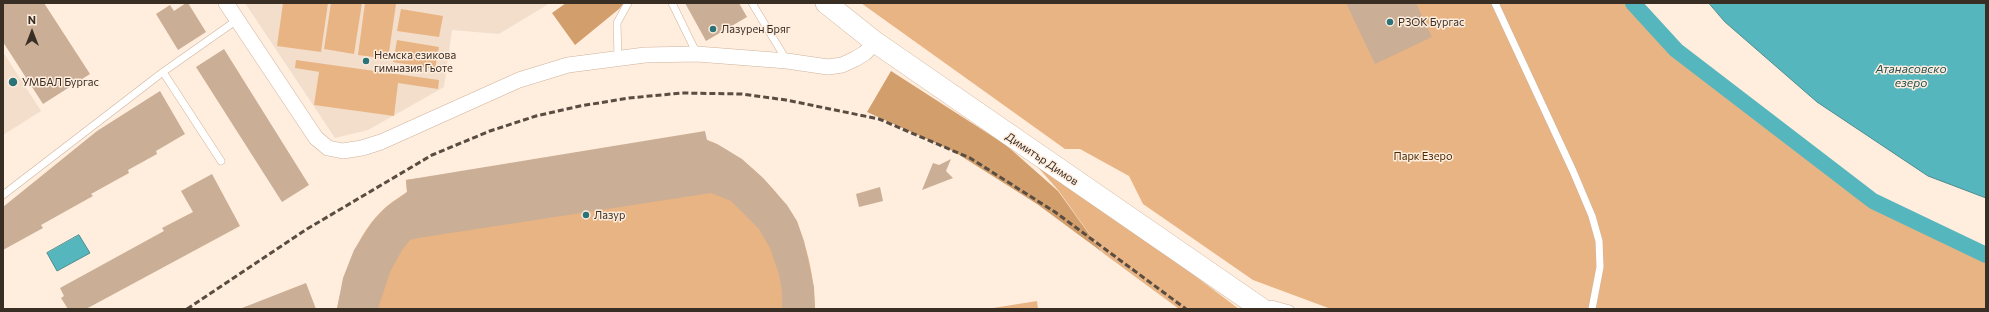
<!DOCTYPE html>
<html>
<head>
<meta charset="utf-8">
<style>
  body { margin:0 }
  #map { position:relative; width:1989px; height:312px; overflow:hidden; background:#ffedde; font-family:Commissioner,sans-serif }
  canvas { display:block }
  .frame { position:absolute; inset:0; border:4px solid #392e24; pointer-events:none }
  .north { position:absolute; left:12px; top:12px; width:40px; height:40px; -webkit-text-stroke:3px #ffedde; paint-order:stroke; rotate:0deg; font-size:11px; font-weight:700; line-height:16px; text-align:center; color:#392e24 }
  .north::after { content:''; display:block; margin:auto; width:14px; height:18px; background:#392e24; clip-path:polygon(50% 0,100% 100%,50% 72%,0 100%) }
</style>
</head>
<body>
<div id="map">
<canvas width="1989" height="312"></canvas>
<div class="frame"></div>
<div class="north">N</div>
</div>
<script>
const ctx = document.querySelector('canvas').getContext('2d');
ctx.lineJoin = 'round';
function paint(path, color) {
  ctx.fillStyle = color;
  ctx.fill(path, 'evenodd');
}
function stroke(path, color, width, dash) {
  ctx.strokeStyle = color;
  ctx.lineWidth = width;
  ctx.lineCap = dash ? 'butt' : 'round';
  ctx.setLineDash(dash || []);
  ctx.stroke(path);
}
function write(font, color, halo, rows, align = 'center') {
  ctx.font = font + ' Commissioner,sans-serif';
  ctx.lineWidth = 3;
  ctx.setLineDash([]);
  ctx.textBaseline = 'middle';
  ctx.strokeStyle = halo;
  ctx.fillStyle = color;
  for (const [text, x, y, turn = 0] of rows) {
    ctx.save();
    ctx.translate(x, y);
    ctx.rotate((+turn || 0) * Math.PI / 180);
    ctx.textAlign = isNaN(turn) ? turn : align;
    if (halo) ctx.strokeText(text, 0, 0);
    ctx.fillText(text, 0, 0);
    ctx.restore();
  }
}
paint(new Path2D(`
  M245 3H550L499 34 452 30 444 87 368 130 335 138Z
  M3 52 41 111 3 135Z`), '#f2decb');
paint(new Path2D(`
  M283 3H328L321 52 277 46Z
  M331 3H362L354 54 324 49Z
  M365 3 396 4 388 59 358 55Z
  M861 3H1633L1676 50 1877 208 1986 258V309H1331L1253 280 1143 204 1129 176 1080 149H1065Z
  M401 9 443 16 439 37 397 31Z
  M397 40 439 47 435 69 393 62Z
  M296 60 439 80 438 89 398 83 394 116 314 105 319 72H320L295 68Z
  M1013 139 1239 309H1179L1103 253 1058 190Z
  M707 140C724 146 739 158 753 169 798 208 813 252 815 309H337C344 273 356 234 385 208 391 202 400 197 407 192L406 180Z
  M1037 301 1038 309H987Z`), '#e9b483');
paint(new Path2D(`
  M566 3H624L619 9 575 45 552 13Z
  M891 71 1006 145 1058 191 1102 252 1037 204 953 151 867 112Z`), '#d29e6c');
const water = new Path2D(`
  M1709 3H1986V198L1928 176 1817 102 1725 22Z
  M79 235 90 253 57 271 47 253Z`);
paint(water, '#56b6bd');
stroke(water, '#4d8d8f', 1);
stroke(new Path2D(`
  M1633 3 1676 50 1873 201 1986 255`), '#56b6bd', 16);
paint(new Path2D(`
  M3 3H44L90 74 43 104 3 42Z
  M186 3H188L206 32 178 50 156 14 170 5 174 11Z
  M685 3H739L747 17 706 41Z
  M1346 3H1416L1432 37 1375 64Z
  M224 49 309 185 282 202 196 67Z
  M160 91 185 134 156 151 157 154 128 170 129 173 91 194 93 196 41 225 43 228 3 250V207L97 131Z
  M705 131 707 140 717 144 742 159 763 178 787 205 797 221 804 241 814 287 815 309H782V292L779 274 770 248 759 229 731 201 711 193 418 238 410 240 402 250 390 272 378 309H337L343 278 354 250 372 222 385 208 407 192 406 180Z
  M951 159 946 171 953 178 922 190 933 163 939 165Z
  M212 174 240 226 86 309H68L61 298 64 296 60 288 164 231 162 228 193 212 181 191Z
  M880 187 883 201 859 207 856 194Z
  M306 283 316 309H242V308Z`), '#caae95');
const lane = new Path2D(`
  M672 3 697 54
  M752 3 787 61
  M1495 3 1573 171 1592 216 1599 241 1600 267 1592 309
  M618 58 617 23 628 3
  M163 72 221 161
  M3 195 163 72 237 20
  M1264 309 1272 304 1290 309`);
const street = new Path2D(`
  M226 3 316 138 328 148 343 151 362 148 381 142 519 80 568 65 645 55 697 54 787 61 828 67 842 65 855 59 865 53 875 42`);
const secondary = new Path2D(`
  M826 3 875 42 1262 309`);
stroke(lane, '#cfb39a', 8);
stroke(street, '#cfb39a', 16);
stroke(secondary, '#cfb39a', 22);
stroke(lane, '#fff', 7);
stroke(street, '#fff', 15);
stroke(secondary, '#fff', 21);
stroke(new Path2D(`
  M187 309 307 229 432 155 490 131 536 116 580 106 629 98 682 93 742 94 786 100 879 119 970 158 1055 212 1186 309`), '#594d42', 3, [6, 3]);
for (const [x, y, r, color] of [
  [1390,22,4,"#2a7479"],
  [713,29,4,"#2a7479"],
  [366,61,4,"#2a7479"],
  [13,82,5,"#2a7479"],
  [586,215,4,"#2a7479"]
]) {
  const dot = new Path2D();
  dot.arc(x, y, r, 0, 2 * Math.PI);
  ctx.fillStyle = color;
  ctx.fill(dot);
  stroke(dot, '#ffedde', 1.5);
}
write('11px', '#392e24', '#ffedde', [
  ["РЗОК Бургас",1398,22],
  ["Лазурен Бряг",721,29],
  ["Немска езикова",374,55],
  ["гимназия Гьоте",374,68],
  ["УМБАЛ Бургас",22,82],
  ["Лазур",594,215]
], 'left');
write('11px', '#4a2800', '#ffedde', [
  ["Парк Езеро",1423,156]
]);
write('11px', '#392e24', '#ffedde', [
  ["Димитър Димов",1042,159,34]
]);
write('italic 12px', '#245053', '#ffedde', [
  ["Атанасовско",1911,69],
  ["езеро",1911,83]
]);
</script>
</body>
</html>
